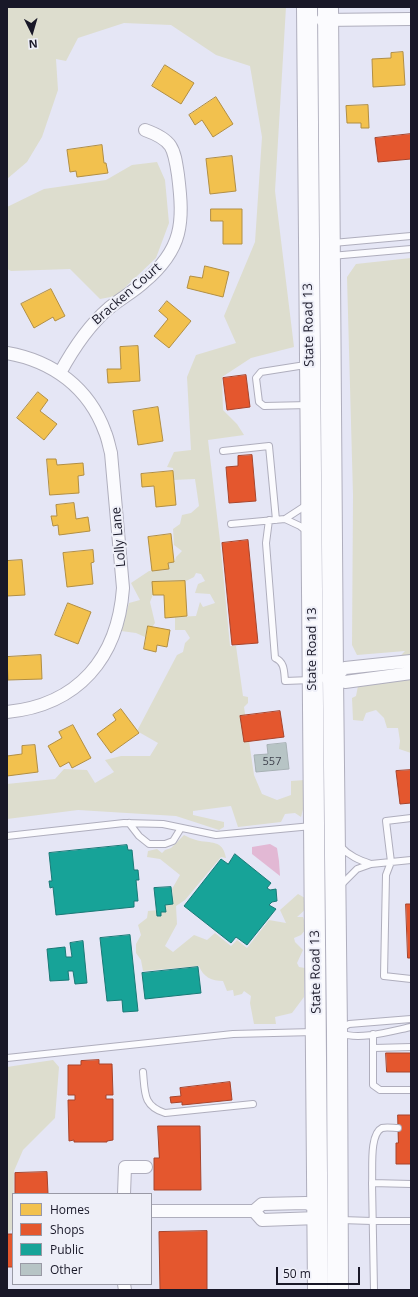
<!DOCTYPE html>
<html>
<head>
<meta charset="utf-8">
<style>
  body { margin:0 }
  #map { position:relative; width:418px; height:1297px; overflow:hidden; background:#e5e6f5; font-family:"Open Sans",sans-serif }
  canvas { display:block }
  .frame { position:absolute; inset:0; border:8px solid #191828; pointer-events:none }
  .legend { position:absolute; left:12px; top:1193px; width:140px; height:92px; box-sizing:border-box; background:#eeeff8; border:1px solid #9999a5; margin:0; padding:5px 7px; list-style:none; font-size:12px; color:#191828 }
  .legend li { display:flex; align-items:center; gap:8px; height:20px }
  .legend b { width:20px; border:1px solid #9999a5 }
  .north { position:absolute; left:12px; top:12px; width:40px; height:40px; -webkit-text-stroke:3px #eeeff8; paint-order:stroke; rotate:175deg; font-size:11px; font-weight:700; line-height:16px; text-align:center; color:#191828 }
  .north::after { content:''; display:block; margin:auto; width:14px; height:18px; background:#191828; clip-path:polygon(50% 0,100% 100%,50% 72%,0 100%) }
  .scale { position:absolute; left:276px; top:1267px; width:84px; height:18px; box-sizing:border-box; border:2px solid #191828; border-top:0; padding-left:5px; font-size:12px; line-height:14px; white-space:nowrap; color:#191828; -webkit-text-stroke:3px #eeeff8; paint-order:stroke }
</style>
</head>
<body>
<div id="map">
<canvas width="418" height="1297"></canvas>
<div class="frame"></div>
<ul class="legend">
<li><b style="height:11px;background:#f2c14e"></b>Homes</li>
<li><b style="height:11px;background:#e4572e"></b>Shops</li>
<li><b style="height:11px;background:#17a398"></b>Public</li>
<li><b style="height:11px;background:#b7c4c5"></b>Other</li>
</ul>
<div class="north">N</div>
<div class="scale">50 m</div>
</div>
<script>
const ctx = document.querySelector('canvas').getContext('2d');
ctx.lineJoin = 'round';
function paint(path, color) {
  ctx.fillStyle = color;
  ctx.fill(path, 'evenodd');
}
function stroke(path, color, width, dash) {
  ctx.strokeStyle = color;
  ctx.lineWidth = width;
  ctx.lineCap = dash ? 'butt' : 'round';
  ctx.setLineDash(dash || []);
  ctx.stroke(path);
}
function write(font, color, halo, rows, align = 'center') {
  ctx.font = font + ' "Open Sans",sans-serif';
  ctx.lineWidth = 4;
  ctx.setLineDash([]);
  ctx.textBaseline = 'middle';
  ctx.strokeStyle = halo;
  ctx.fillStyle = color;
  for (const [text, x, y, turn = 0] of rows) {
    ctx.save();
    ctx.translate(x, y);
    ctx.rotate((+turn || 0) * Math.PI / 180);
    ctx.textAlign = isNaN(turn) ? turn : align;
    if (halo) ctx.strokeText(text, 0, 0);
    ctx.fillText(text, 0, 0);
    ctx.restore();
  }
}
paint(new Path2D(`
  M7 7H286L275 191 294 347 251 358 222 377 223 410 237 424 244 435 208 440 220 541 230 646H236L243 696 248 697V703L244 707 254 775 262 794 277 800 291 795V781L305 780V802L301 817 295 813 285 814 281 822 238 827 231 806 193 811V815L224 822V827L219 830 176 816 78 810 7 819V784L55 779 64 769 87 770 95 783 114 772 105 760 121 756H150L158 743 137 731 177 655 183 652 185 643 190 638 185 630H175V617L196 616 200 602 203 607 215 603 210 594 195 593 198 584 205 581 201 574 196 573 194 577 180 584 154 592 150 602 155 623 145 637 136 633 121 631 129 603 140 600 131 583 149 571 169 570V563L175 561 176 557 182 551 174 545 173 529 180 524 182 515 191 513 199 506 195 479 174 480 173 468 167 467 174 452 191 450 187 377 196 355 236 343 224 316 255 242 262 137 250 66 216 55 171 25 124 23 78 38 66 61 56 59 58 90 42 137 27 162 7 179Z
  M157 162 165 180 169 223 156 258 116 296 100 299 70 269 11 271 7 269V207L44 189 106 180 132 165Z
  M411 258V753L399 749 400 741 398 728H387L384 718 376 710 366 713 363 721 353 720 352 698 356 696 358 686 374 684 405 651 357 655 352 645 353 495 347 277 356 264Z
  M184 835C188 837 192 839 196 840 211 844 223 839 226 858L221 857 185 900 176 906 177 924 165 946 173 952 194 935 207 940 215 933 231 946 237 940 247 948 269 920 286 923 280 910 298 894 305 898 307 908 297 917H303L307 928 301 935 294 938 295 942 303 950 297 963 299 967 305 968 304 997 292 1013 275 1017 276 1024H254L250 1003 251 996 244 991 242 994 234 996 233 990 227 991 223 981C212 981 203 977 199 966L143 971 141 960 136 953V944L141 935 138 925 147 918 148 911 159 910 162 902 173 899 172 889 180 875 160 859 147 857 148 851 157 849 162 853 165 850 171 848Z
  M53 1060 59 1067 55 1118 23 1150 14 1171 13 1228 9 1233H7V1067Z`), '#ddddce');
paint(new Path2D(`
  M270 844 277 848 279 861 280 876 252 854V847Z`), '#e2b8d4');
const homes = new Path2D(`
  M403 52 405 85 373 87 372 59 391 58V53Z
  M165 65 194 83 181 104 152 86Z
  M216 97 233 124 213 137 202 120 195 125 189 115Z
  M368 105 369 128H361V123H347L346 106Z
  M102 145 104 163H106L108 173 77 177 76 171 70 172 67 150Z
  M232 156 236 191 210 194 206 159Z
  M211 209H242V244H223V221H211Z
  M205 266 229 272 223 297 187 288 190 276 202 278Z
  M51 289 65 316 55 321 53 317 34 328 21 304Z
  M167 301 191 321 169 348 154 336 168 319 159 311Z
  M138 346 140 381 108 383 107 369H121L120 347Z
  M38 392 48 400 40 411 57 424 44 440 17 418Z
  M158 407 163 441 138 445 133 411Z
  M47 459H56L57 465 83 463 84 475 78 476 79 493 50 495Z
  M173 471 176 505 156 507 154 486 142 487 141 474Z
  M74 503 76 519 88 517 90 531 59 535 58 525 53 526 51 516H57L56 505Z
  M171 534 174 562 168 563 169 569 152 571 148 537Z
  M93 550 94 562 91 563 93 584 67 587 63 553Z
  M22 560 25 595 7 596V561Z
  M185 581 187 616 165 618 164 595H153L152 582Z
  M68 603 91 612 78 644 55 635Z
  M148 626 170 630 167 647 157 645 156 652 144 649Z
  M41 655 42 679 8 680 7 657Z
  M121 709 139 733 111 753 97 734 116 720 113 715Z
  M73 725 91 758 72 768 69 762 60 767 48 746 62 738 59 732Z
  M35 745 38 772 7 776V756L22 754V746Z`);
paint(homes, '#f2c14e');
stroke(homes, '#b18e43', 1);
const shops = new Path2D(`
  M411 134V159L378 162 375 138Z
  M246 375 250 407 227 410 223 378Z
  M252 455 256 501 229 503 226 467 238 466V456Z
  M248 540 258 643 232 645 222 543Z
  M280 711 284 737 244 742 240 716Z
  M411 770V803L400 804 396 771Z
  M406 904H411V958H408Z
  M386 1053H411V1072H387Z
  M99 1060V1064H112L113 1095H106V1099H113V1140L107 1141V1142H74V1140L69 1141 68 1100H75V1095H68V1065H81V1061Z
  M230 1082 232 1100 182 1105V1102L171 1103 170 1097 181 1096 180 1088Z
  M398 1115H411V1164H396V1143H398Z
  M158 1126H200L201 1190H154V1158H159Z
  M47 1172 48 1194H15V1173Z
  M207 1231V1290H160L159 1232Z
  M7 1234H13V1267H7Z`);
paint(shops, '#e4572e');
stroke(shops, '#a7442c', 1);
const public = new Path2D(`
  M127 845 128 850H132L134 870H138L139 880H136L138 901H134V907L56 915 53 887 50 888 49 881H52L49 853Z
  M235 854 271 883 267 888 270 890 276 889 277 901 272 902 269 905 276 909 247 945 236 937 231 943 184 906 221 859 228 864Z
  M171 887 173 904 165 905 166 912H161V916H157L154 888Z
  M130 935 138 1011 123 1012 122 1000 107 1001 100 938Z
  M83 941 87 983 75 984 73 971H68L69 980 50 981 47 949 65 947 66 957H72L70 943Z
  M198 967 201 993 145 999 142 973Z`);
paint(public, '#17a398');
stroke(public, '#187976', 1);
const building = new Path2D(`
  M286 743 289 769 256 772 254 755 268 754 267 745Z`);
paint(building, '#b7c4c5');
stroke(building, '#a7b1b4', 1);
const lane = new Path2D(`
  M333 243 411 236
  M331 256 411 249
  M308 365 299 366 261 372 256 378 259 402 264 406 309 405
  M223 451 269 446 276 520
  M285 519 300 526 308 532
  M269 520 266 543 275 658C285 662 284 672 285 681L311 680
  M231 524 285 519 308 504
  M411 818 386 821 391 862 386 875 384 976 411 979
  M129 823 139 836 149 844H165L173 841 181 828
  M7 836 124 823 163 824 216 835 312 826
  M340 846C349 856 359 860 371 864
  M340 886 357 869 371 864 411 860
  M340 1029 349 1024 411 1019
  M341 1033C358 1041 392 1031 411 1027
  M373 1034V1085L380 1090H411
  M374 1048 411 1047
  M7 1058 233 1034 314 1032
  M143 1072C145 1093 143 1106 165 1113L253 1104
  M372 1183C373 1170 369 1134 382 1128 386 1127 394 1128 398 1128
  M341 1220 372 1221H411
  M374 1290 372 1183 411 1184`);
const street = new Path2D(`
  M322 20 411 19
  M7 353C53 361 89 388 105 432 108 439 109 446 111 453L123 588C118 658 78 705 7 712
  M60 373C73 349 88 326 109 308 120 299 133 292 144 282 183 249 184 223 178 175 174 148 173 140 145 130
  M333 677 345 668 411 661
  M327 678 333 677 345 682 411 673
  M124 1194 125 1167H146
  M151 1211H254L262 1204 306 1203 318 1207
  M254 1211 262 1220 318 1218
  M124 1284 125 1290`);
const primary = new Path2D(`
  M307 7 318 1290
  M328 7 333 677 337 1032 338 1290`);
stroke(lane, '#afaebd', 8);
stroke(street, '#afaebd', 14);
stroke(primary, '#afaebd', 22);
stroke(lane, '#fbfbfe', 6);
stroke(street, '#fbfbfe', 12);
stroke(primary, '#fbfbfe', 20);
write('11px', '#40434f', null, [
  ["557",272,762]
]);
write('13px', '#191828', '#eeeff8', [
  ["Bracken Court",127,294,-41],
  ["State Road 13",309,325,-91],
  ["Lolly Lane",119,537,-95],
  ["State Road 13",312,649,-90],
  ["State Road 13",316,972,-91]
]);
</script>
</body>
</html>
